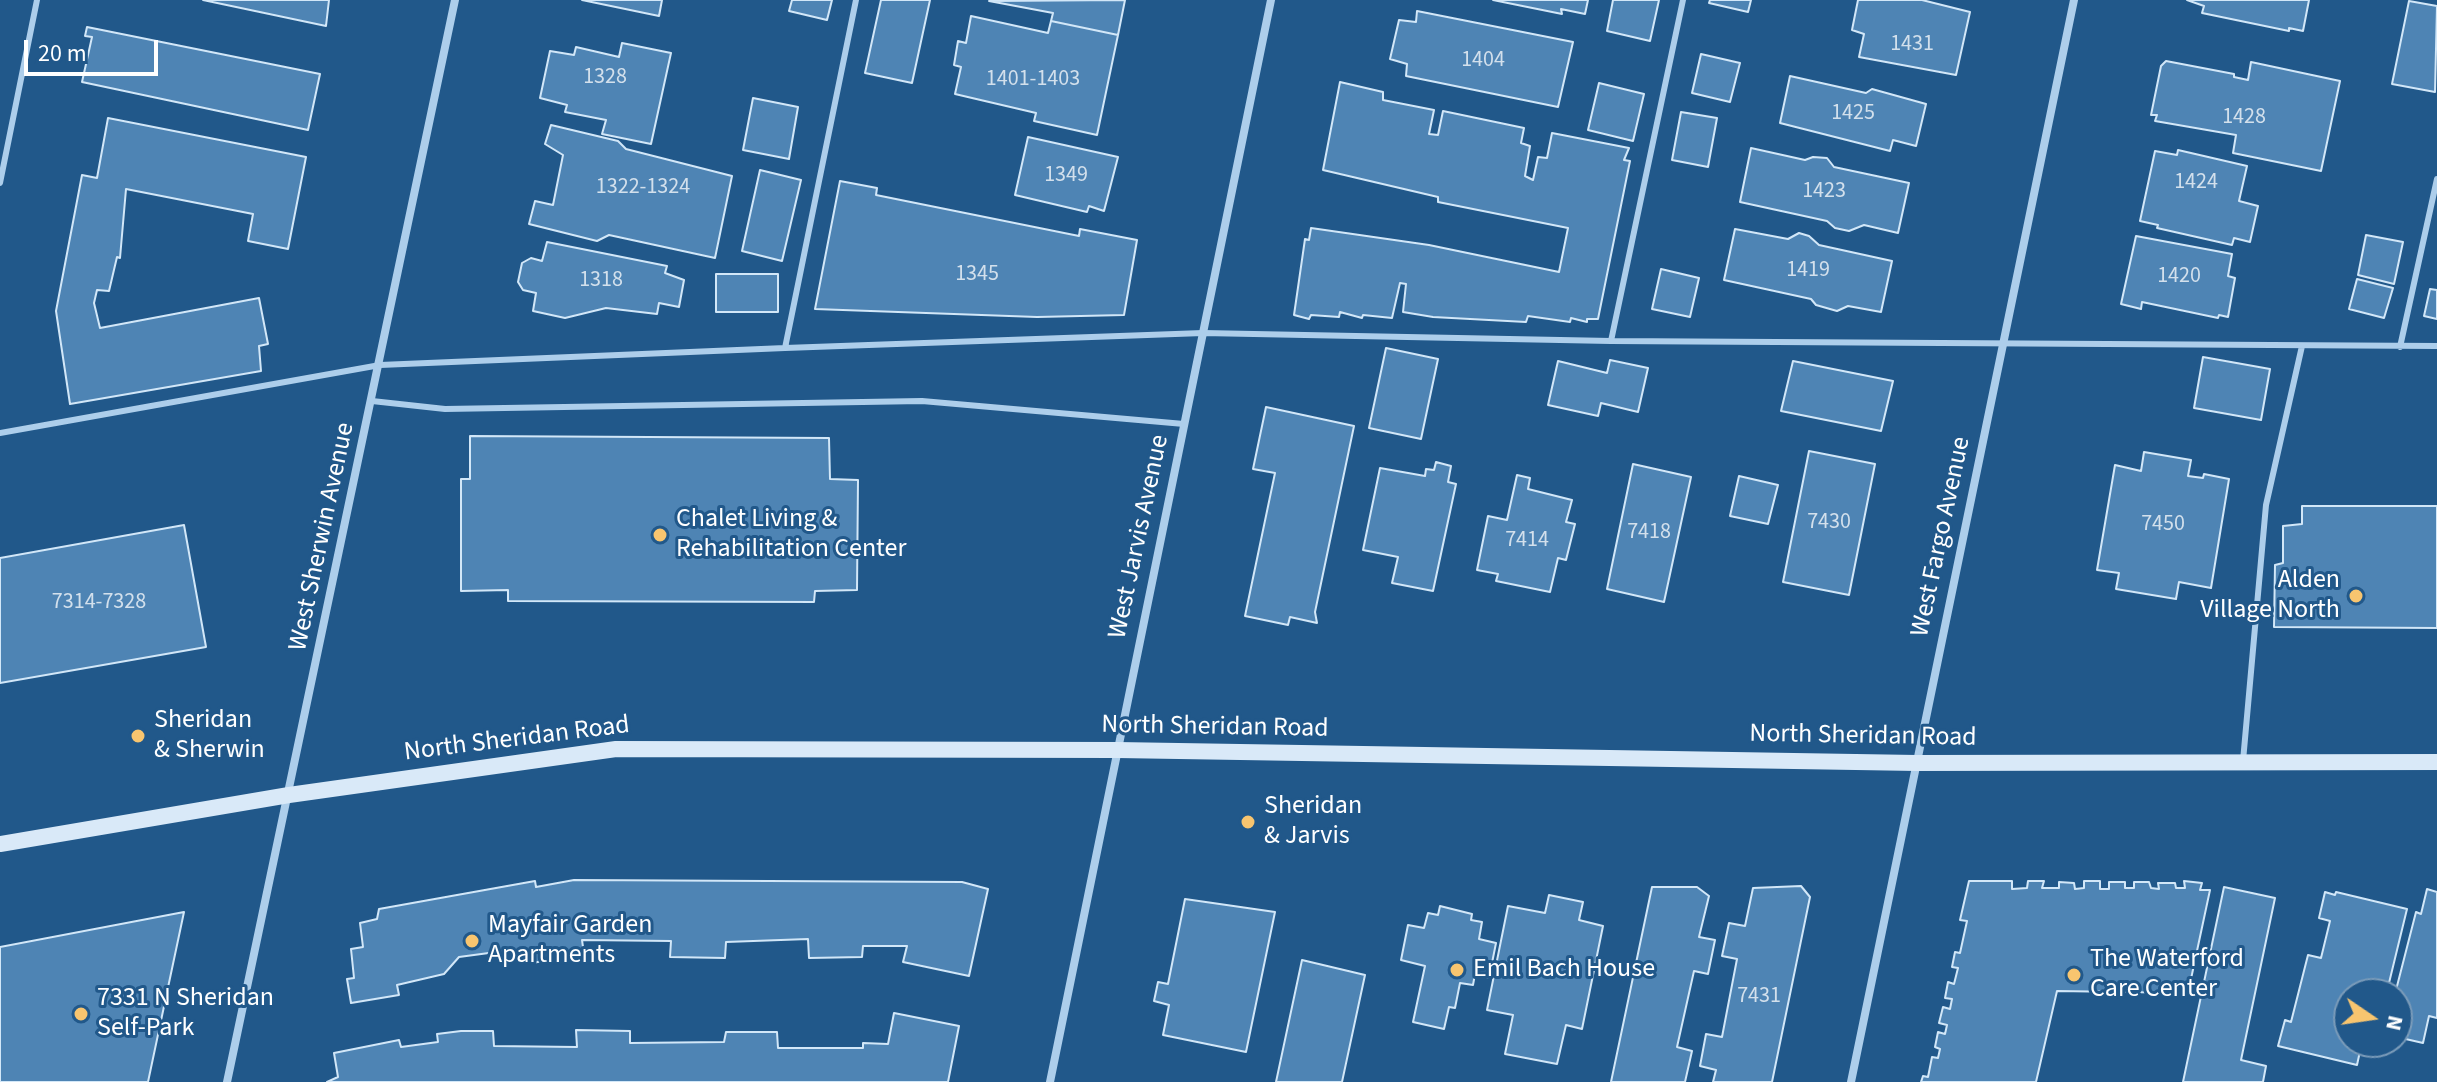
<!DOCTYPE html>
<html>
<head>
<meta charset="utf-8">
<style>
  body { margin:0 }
  #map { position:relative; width:2437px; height:1082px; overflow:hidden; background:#21588a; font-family:"Source Sans 3",sans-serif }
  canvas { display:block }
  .north { position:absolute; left:2333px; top:978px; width:80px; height:80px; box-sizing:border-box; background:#21588a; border:2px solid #7a9bb9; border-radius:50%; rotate:103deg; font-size:22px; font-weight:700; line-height:32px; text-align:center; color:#fff }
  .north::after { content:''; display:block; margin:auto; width:28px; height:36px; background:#f8c56f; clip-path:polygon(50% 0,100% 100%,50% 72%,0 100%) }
  .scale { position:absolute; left:24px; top:40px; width:134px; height:36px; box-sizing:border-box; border:4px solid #fff; border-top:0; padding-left:10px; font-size:24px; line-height:28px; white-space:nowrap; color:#fff; -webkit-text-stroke:6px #21588a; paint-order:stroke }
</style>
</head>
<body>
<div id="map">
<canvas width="2437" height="1082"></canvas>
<div class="north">N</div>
<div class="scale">20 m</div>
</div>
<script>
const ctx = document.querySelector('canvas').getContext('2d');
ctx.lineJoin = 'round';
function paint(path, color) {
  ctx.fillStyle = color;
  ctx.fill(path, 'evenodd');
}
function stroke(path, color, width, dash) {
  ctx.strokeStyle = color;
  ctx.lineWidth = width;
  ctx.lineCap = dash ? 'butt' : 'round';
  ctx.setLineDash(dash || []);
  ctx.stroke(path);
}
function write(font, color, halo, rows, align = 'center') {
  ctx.font = font + ' "Source Sans 3",sans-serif';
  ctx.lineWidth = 6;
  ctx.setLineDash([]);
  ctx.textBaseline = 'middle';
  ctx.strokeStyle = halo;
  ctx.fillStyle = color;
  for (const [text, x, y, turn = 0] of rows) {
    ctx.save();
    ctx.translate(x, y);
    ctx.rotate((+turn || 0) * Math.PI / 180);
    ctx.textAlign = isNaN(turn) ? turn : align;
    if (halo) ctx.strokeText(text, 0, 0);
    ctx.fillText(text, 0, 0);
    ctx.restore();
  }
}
const building = new Path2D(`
  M203 0H329L326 26Z
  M582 0H662L659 16Z
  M792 0H832L827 20 789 11Z
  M881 0H930L912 83 865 73Z
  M1125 0 1118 35 1051 21 1053 13 989 1Z
  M1493 0H1588L1585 14 1561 9 1562 14Z
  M1613 0H1659L1650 41 1607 31Z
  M1710 0H1751L1748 12 1709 3Z
  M1858 0H1922L1970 12 1956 75 1859 57 1864 34 1852 30Z
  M2187 0H2309L2303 31 2289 28V31L2202 13 2204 6Z
  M2409 1 2437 6 2435 92 2392 84Z
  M1417 11 1573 42 1558 107 1406 76 1407 64 1390 59 1399 20 1416 22Z
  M971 16 1048 33 1051 21 1118 35 1097 135 1034 121 1036 113 955 94 961 67 954 65 958 41 966 43Z
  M87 27 320 74 308 130 82 82 92 37 85 36Z
  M622 43 671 53 651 144 602 134 606 120 565 112 567 105 540 98 550 51 574 55 576 47 619 57Z
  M1701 54 1740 63 1730 102 1692 93Z
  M2166 61 2234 74V77L2248 80 2251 62 2340 81 2321 171 2233 153 2236 135 2155 121 2157 115H2151L2161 66Z
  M1790 76 1866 93 1872 89 1926 104 1916 146 1893 140 1890 151 1780 123Z
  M1340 82 1383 92V100L1434 110 1429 134 1438 135 1443 111 1524 128 1521 143 1530 146 1525 176 1533 180 1538 157 1547 158 1552 133 1629 148 1624 160 1630 161 1598 319H1587V322L1571 318 1570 322 1528 316 1526 322 1433 317 1403 312 1406 284 1400 283 1392 318 1363 315 1362 318 1340 312 1339 317 1311 315 1309 319 1294 315 1305 239 1309 240 1311 228 1429 245 1559 272 1568 228 1438 202V197L1323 170Z
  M1599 83 1644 94 1633 141 1588 130Z
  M753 98 798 107 789 159 743 150Z
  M1681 112 1717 118 1708 167 1672 160Z
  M108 118 306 157 288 249 248 241 253 214 126 189 120 258 117 257 109 291 97 290 94 303 100 328 259 298 268 344 259 346 261 371 70 404 56 311 82 175 97 178Z
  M551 125 618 141 626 149 732 176 715 258 609 235 597 241 529 224 535 201 553 205 563 155 545 144Z
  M1028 137 1118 157 1104 211 1089 206 1087 212 1015 195Z
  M1751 148 1805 160 1813 157 1827 158 1834 167 1909 183 1898 233 1864 225 1849 231 1835 228 1827 221 1740 202Z
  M2178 150 2247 166 2239 201 2258 206 2250 242 2234 238 2232 245 2157 228 2158 225 2140 221 2155 151 2177 155Z
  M760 170 801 180 782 261 742 251Z
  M840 181 877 188 876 195 1079 236 1080 229 1137 240 1124 315 1037 317 815 309Z
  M1735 229 1788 239 1799 233 1809 236 1819 245 1892 261 1881 312 1848 306 1837 311 1816 305 1811 299 1724 280Z
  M2366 235 2403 242 2394 284 2358 275Z
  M2136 236 2232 254 2228 276 2235 278 2228 317 2219 315 2218 318 2142 302 2141 309 2121 304Z
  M547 242 667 266 665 273 684 280 679 307 659 303 657 314 606 308 565 318 533 311 536 293 523 290 518 282 522 263 531 258 542 261Z
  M1661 269 1699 278 1690 317 1652 309Z
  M716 274H778V312H716Z
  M2357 279 2393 288 2384 318 2349 309Z
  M2430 289 2437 290V319L2424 316Z
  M1386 348 1438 359 1421 439 1369 428Z
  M2203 357 2270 369 2261 420 2194 408Z
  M1610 360 1648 368 1638 412 1601 403 1598 416 1548 405 1558 361 1607 373Z
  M1793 361 1893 381 1881 431 1781 411Z
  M1266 407 1354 426 1315 612 1317 623 1290 617 1288 625 1245 616 1275 473 1253 469Z
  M470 436 829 438 830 479 858 480 857 590 815 591 814 602 508 601V590L461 591V479H470Z
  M1809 451 1875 464 1849 595 1783 582Z
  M2144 452 2191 460 2188 476 2203 478 2204 474 2229 479 2211 588 2179 582 2176 599 2116 589 2119 573 2097 570 2115 465 2141 471Z
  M1436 462 1451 466 1448 482 1456 484 1433 591 1392 583 1398 557 1363 550 1380 468 1425 476 1426 469 1434 470Z
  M1633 464 1691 477 1664 602 1607 589Z
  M1517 475 1530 478 1528 489 1572 500 1566 522 1575 524 1566 560 1558 558 1550 592 1496 581 1498 574 1477 570 1488 516 1507 520Z
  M1739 476 1778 485 1768 524 1730 516Z
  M2302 506H2437V628L2274 627 2275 565 2283 563V526L2302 524Z
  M184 525 206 647 0 683V558Z
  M574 880 962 882 988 889 969 976 903 962 907 946H863L862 957 809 958 808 939 726 942 725 958 670 957 671 941 582 940 584 954 532 963 526 948 459 957 444 974 397 985 399 995 351 1003 347 979 354 978 351 949 363 947 360 923 377 919 379 909 535 881 536 887Z
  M1969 881H2012V889L2027 888 2028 881H2044L2042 888H2059V882L2074 883 2075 889 2084 888V881H2100V889H2109V882H2125V888H2134V882H2149L2151 888 2159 889 2158 883H2175L2176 888H2185L2184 881 2202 883 2200 890H2210L2188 993 2057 991 2036 1082H1921L1923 1076 1928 1077 1932 1057 1938 1058 1940 1049 1935 1047 1938 1032 1945 1034 1947 1025 1939 1023 1943 1007 1950 1009 1952 999 1945 998 1948 982 1954 984 1958 968 1952 967 1955 952 1960 953 1967 921 1960 920Z
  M1801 886 1810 897 1772 1082H1713L1716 1070 1700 1066 1706 1034 1722 1037 1737 959 1722 956 1729 923 1745 926 1753 888Z
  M1652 887H1697L1709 896 1699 937 1715 940 1708 974 1694 971 1677 1047 1692 1051 1685 1082H1611Z
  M2224 887 2275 898 2241 1060 2266 1066 2263 1082H2183Z
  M2427 889 2437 892V1018L2429 1016 2423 1043 2397 1037 2395 994 2416 912 2421 914Z
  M2325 892 2335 895 2336 892 2407 909 2389 983 2377 980 2374 994H2349V1042H2362L2357 1065 2278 1046 2285 1020 2291 1022 2308 955 2321 958 2330 921 2319 918Z
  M1549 895 1583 902 1579 920 1603 926 1582 1029 1566 1025 1557 1064 1505 1054 1513 1015 1487 1010 1508 906 1545 913Z
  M1185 899 1275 912 1246 1052 1163 1035 1169 1005 1154 1001 1158 982 1168 984Z
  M1440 906 1472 914 1471 920 1482 922 1479 939 1496 943 1489 978 1475 974 1473 985 1460 983 1455 1008 1449 1007 1444 1029 1413 1022 1425 966 1401 960 1408 925 1424 928 1428 913 1438 915Z
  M184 912 148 1082H0V947Z
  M1302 960 1365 975 1342 1082H1276Z
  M894 1013 959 1026 948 1082H327L338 1077 334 1053 399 1040 401 1047 438 1042 437 1034 461 1031H493L494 1046 577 1047 576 1030 630 1031V1043L724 1042 726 1032H777L778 1048H863V1043L888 1044Z`);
paint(building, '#4e84b4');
stroke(building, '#d2e7f8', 2);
stroke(new Path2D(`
  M0 183 37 0
  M1611 341 1683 0
  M2400 347 2437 179
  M785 348 856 0
  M372 401 445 409 922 401 1184 424
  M0 433 380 365 785 348 1203 333 1611 341 2437 346
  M2243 761 2266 505 2302 346`), '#adceeb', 6);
stroke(new Path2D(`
  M227 1082 455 0
  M1050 1082 1271 0
  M1851 1082 2074 0`), '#adceeb', 8);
stroke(new Path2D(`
  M0 844 289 795 616 749 1117 750 1917 763 2437 762`), '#d9e9f8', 16);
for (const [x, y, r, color] of [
  [660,535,8,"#f8c56f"],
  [2356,596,8,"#f8c56f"],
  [138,736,8,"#f8c56f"],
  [1248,822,8,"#f8c56f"],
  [472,941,8,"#f8c56f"],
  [1457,970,8,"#f8c56f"],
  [2074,975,8,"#f8c56f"],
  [81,1014,8,"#f8c56f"]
]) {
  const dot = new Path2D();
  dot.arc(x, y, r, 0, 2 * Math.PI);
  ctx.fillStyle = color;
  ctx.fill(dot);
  stroke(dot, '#21588a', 3);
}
write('22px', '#d3e0ec', null, [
  ["1431",1912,45],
  ["1404",1483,61],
  ["1328",605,78],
  ["1401-1403",1033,80],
  ["1425",1853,114],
  ["1428",2244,118],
  ["1349",1066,176],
  ["1424",2196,183],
  ["1322-1324",643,188],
  ["1423",1824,192],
  ["1419",1808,271],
  ["1345",977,275],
  ["1420",2179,277],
  ["1318",601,281],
  ["7430",1829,523],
  ["7450",2163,525],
  ["7418",1649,533],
  ["7414",1527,541],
  ["7314-7328",99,603],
  ["7431",1759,997]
]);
write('26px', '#fff', '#21588a', [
  ["Chalet Living &",676,520],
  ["Rehabilitation Center",676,550],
  ["Alden",2340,581,"right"],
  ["Village North",2340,611,"right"],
  ["Sheridan",154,721],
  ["& Sherwin",154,751],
  ["Sheridan",1264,807],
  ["& Jarvis",1264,837],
  ["Mayfair Garden",488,926],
  ["Apartments",488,956],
  ["The Waterford",2090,960],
  ["Care Center",2090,990],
  ["Emil Bach House",1473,970],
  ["7331 N Sheridan",97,999],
  ["Self-Park",97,1029]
], 'left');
write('26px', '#fff', '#21588a', [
  ["West Sherwin Avenue",323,537,-78],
  ["West Jarvis Avenue",1140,537,-78],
  ["West Fargo Avenue",1942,537,-78],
  ["North Sheridan Road",1215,728,1],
  ["North Sheridan Road",1863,737,1],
  ["North Sheridan Road",517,740,-7]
]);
</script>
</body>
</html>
